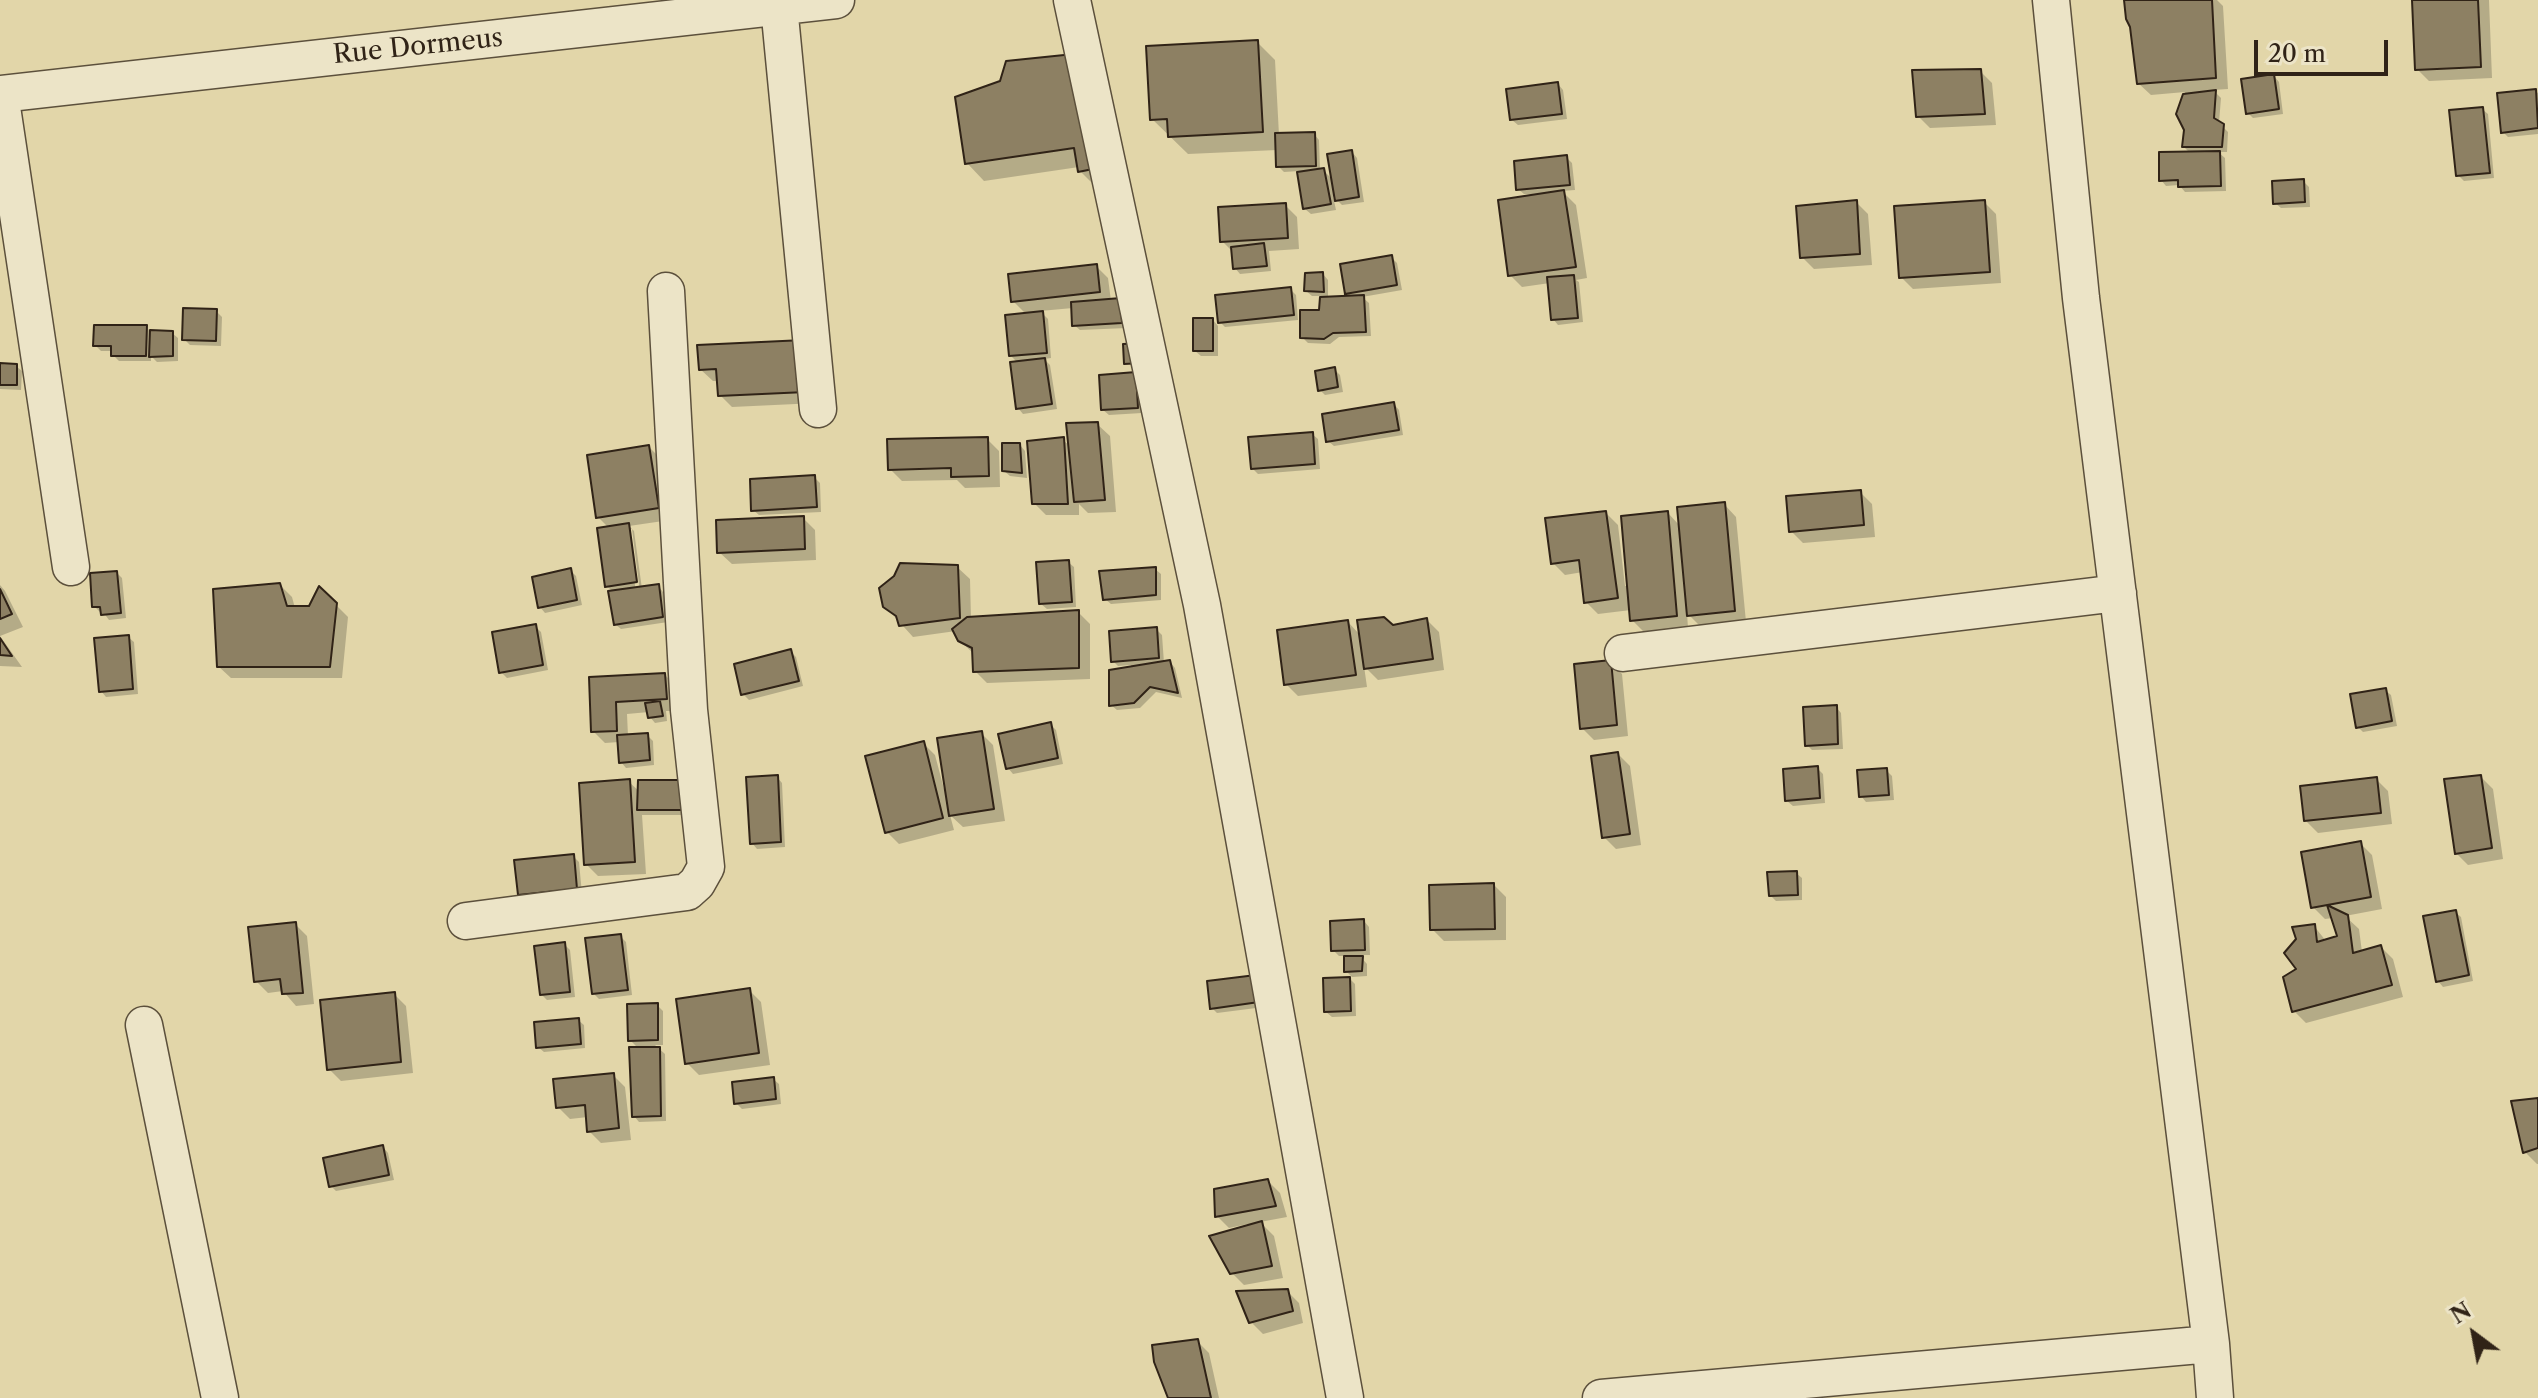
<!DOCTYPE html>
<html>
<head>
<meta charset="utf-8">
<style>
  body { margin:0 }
  #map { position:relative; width:2538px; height:1398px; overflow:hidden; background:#e2d6a9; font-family:"Libre Caslon Text",serif }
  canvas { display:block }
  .north { position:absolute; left:2434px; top:1294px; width:80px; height:80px; -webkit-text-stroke:6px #ece4c7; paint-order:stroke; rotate:328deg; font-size:22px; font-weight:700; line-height:32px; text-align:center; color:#302317 }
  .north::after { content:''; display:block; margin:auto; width:28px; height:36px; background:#302317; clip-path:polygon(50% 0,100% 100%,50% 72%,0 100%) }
  .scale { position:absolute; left:2254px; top:40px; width:134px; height:36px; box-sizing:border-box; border:4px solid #302317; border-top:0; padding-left:10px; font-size:24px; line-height:28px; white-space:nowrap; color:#302317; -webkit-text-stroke:6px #ece4c7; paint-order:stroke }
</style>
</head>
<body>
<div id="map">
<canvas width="2538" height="1398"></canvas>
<div class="north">N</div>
<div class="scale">20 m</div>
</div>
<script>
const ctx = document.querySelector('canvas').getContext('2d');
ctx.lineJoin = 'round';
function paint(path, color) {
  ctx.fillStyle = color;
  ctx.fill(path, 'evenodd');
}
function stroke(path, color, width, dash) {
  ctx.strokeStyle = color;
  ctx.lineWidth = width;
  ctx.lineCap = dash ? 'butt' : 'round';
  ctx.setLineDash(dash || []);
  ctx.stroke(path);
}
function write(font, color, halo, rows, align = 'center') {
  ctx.font = font + ' "Libre Caslon Text",serif';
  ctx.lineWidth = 8;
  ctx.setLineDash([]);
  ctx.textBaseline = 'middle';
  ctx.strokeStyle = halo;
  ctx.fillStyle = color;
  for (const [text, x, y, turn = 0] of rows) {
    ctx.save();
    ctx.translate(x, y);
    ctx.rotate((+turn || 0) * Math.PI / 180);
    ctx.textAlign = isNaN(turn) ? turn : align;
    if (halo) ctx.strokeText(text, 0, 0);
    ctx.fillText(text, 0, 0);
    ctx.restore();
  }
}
paint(new Path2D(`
  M2126 0H2217L2223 6 2228 89 2213 90 2221 98 2219 123 2228 132 2227 152H2218L2225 158 2226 191 2185 192 2179 185 2166 186 2161 180 2191 154 2184 147 2186 129 2178 114 2185 92 2151 95 2138 83 2132 26Z
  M2414 0H2489L2492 78 2429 81 2417 69Z
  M1257 42 1275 60 1279 135 1314 134 1319 140 1320 170H1323L1333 180 1352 152 1357 158 1364 202 1342 205 1333 196 1336 210 1311 214 1305 209 1299 171 1284 172 1278 166 1277 150 1188 154 1152 119Z
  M1980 71 1992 83 1996 125 1930 128 1918 116Z
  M1091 74 1098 189 1080 171 1079 167 984 181 967 163Z
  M2274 76 2279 82 2283 114 2253 118 2248 113Z
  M1558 84 1563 90 1567 119 1518 125 1512 120Z
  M2535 91 2538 93V134L2508 137 2503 132Z
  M2482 109 2488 114 2494 178 2464 181 2458 175Z
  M1566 157 1572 163 1575 190 1562 191 1576 205 1587 278 1576 280 1579 282 1583 322 1558 325 1553 319 1550 283 1522 287 1510 275 1534 197V194H1524L1518 189Z
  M2303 181 2309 187 2310 207 2281 208 2275 203Z
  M1856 202 1868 214 1872 265 1814 269 1802 257Z
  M1984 202 1996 214 2001 283 1913 289 1901 277Z
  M1285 205 1297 217 1299 249 1269 251 1271 271 1240 274 1235 268 1233 252 1222 241Z
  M1391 257 1397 263 1402 290 1362 297 1369 303 1371 336 1339 337 1330 344 1308 343 1302 337 1321 312 1322 296H1312L1306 291 1323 274 1328 280V299L1352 298 1347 293Z
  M1096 266 1108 278 1111 301 1125 306 1127 328 1080 330 1074 325 1073 308 1040 311 1048 319 1051 358 1044 359 1050 365 1057 409 1023 414 1018 408V363L1010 355 1027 315 1013 301Z
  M1290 289 1296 295 1298 320 1225 327 1220 322Z
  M216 311 222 317 221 346 190 345 185 340Z
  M1213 320 1218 326V356H1201L1195 351Z
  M146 327 151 332 172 333 178 338V361L157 362 151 356V361H119L113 355V351H101L95 345Z
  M803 342 817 403 732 407 720 395 719 381H713L700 369Z
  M0 365 16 366 22 371 21 390 0 389Z
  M1334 369 1340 375 1343 392 1325 395 1320 390Z
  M1135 374 1142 413 1109 415 1103 410Z
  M1394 404 1399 410 1403 435 1334 446 1328 441Z
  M1097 424 1110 436 1116 512 1088 513 1079 504V515H1046L1034 503 1063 440 1071 447Z
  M1312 434 1318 439 1320 469 1258 474 1252 468Z
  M987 439 999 451 1000 487 965 488 957 480 902 481 890 469Z
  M1020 445 1025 451 1027 478 1010 476 1004 471Z
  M649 447 661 459 670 520 629 526 634 531 642 589 658 586 663 592 668 622 621 629 615 624 613 592 607 586 609 528 598 517ZM627 529H632L640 592H636Z
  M814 477 820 483 821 512 759 515 753 510Z
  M1860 492 1872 504 1875 537 1803 543 1791 531Z
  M1724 504 1736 517 1746 622 1701 627 1687 613 1688 628 1644 632 1632 620 1631 610 1598 614 1586 602 1583 572 1565 575 1553 563 1606 513 1618 525 1625 586H1629L1668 513 1680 526Z
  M803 518 815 530 816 560 732 564 719 552Z
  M1068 562 1074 567 1076 607 1047 609 1041 604Z
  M957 567 970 579 971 619 1078 612 1090 624V679L987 683 975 671 974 654 959 640 956 631 913 637 885 606Z
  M1155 569 1161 574V600L1111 604 1105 599Z
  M570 570 576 576 582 605 545 613 540 607Z
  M117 573 122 578 126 618 109 620 103 612H100L94 606Z
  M0 585 5 591 23 627 0 636Z
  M280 585 292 597 295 608H310L320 589 348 617 342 678H231L218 666Z
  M1427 620 1439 632 1444 670 1378 680 1364 666 1367 687 1298 696 1286 684 1348 622 1361 636Z
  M535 626 541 632 548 670 507 678 501 672Z
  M1156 629 1162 635 1164 663 1170 662 1175 668 1182 698 1156 692 1140 708 1117 710 1111 705 1131 668V665L1118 666 1113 661Z
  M0 636 22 667 0 666Z
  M128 637 134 642 138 694 106 697 101 691Z
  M790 651 796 657 803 686 749 700 743 694Z
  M1610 662 1622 674 1628 736 1594 740 1582 728Z
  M665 675 677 687 678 711H666L667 721 655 723 650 717 649 712 627 714 628 736 647 735 653 741 654 765 626 768 621 762 619 742 605 743 593 731 591 679Z
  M2385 690 2391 695 2397 726 2363 732 2358 727Z
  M1836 707 1841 713 1843 749 1812 750 1807 745Z
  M1050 724 1056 730 1063 764 1013 774 1008 768Z
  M981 733 993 745 1005 821 963 827 950 815 954 830 899 844 887 832 923 743 935 755 944 789 947 788Z
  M1618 754 1630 766 1641 845 1616 849 1604 837Z
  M1817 768 1823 774 1825 803 1793 806 1787 801Z
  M1886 770 1892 776 1894 800 1866 802 1861 796Z
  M777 777 782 783 785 847 757 849 752 843Z
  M2481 777 2493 789 2503 859 2468 865 2456 853Z
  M2376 779 2388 791 2392 824 2318 833 2306 821Z
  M629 782 640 792V782L693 815H642L646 874 598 876 586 864Z
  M2360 843 2372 855 2382 909 2345 916 2359 929 2362 952 2381 947 2393 959 2403 997 2306 1023 2294 1011 2298 969 2314 926 2326 941 2339 937 2333 918 2325 919 2313 907Z
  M573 856 579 862 582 894 526 900 520 894Z
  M1796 873 1802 878V900L1776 901 1770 895Z
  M1494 885 1506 897V940L1444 941 1432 929Z
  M2455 912 2461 917 2473 981 2443 987 2438 981Z
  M1364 921 1369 927 1370 955H1359L1367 964V976L1352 977 1346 971V956H1339L1333 950Z
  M295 924 307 936 314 1004 296 1006 283 991 268 993 256 981Z
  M620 936 626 942 632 995 599 999 594 994Z
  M564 944 570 950 575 997 547 1000 542 995Z
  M1256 977 1264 1007 1217 1013 1212 1008Z
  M1350 979 1355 984 1356 1016 1332 1017 1326 1012Z
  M749 990 761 1002 770 1065 699 1075 687 1063Z
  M394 994 406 1006 413 1073 341 1081 329 1069Z
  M657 1005 663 1011V1045H655L665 1054 666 1121 639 1122 634 1116 639 1049 630 1040Z
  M578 1020 584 1025 585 1048 544 1052 538 1047Z
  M613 1075 625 1087 631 1140 601 1143 589 1131 588 1117 570 1119 558 1107Z
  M773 1079 779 1084 781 1104 742 1109 736 1103Z
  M2538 1100V1164H2537L2525 1152Z
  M383 1147 388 1153 394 1180 336 1191 331 1186Z
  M1268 1181 1280 1193 1287 1217 1260 1222 1274 1236 1283 1278 1244 1285 1232 1273 1248 1224 1229 1228 1217 1216Z
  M1287 1291 1299 1303 1303 1323 1263 1334 1251 1322Z
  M1197 1341 1209 1353 1219 1398H1170Z`), '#0003');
const building = new Path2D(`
  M2124 0H2212L2216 78 2137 84 2130 27 2126 19Z
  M2412 0H2478L2481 67 2415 70Z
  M1258 40 1263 132 1168 137 1167 119 1150 120 1146 46Z
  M1074 54 1103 167 1078 172 1074 148 965 164 955 97 1000 81 1006 61Z
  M1981 69 1985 114 1916 117 1912 70Z
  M2274 74 2279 109 2246 114 2241 79Z
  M1558 82 1562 114 1510 120 1506 89Z
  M2536 89 2538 128 2501 133 2497 93Z
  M2216 90 2214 118 2224 124 2222 147H2182L2184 130 2176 114 2183 94Z
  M2483 107 2490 173 2456 176 2449 110Z
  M1315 132 1316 166 1276 167 1275 133Z
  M1352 150 1359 197 1335 201 1327 154Z
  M2220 151 2221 186 2178 187V180L2159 181V152Z
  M1567 155 1570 185 1516 190 1514 161Z
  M1324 168 1331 204 1303 209 1297 172Z
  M2304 179 2305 202 2273 204 2272 181Z
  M1564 190 1576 267 1508 276 1498 200Z
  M1857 200 1860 254 1800 258 1796 206Z
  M1985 200 1990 272 1899 278 1894 206Z
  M1286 203 1288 238 1220 242 1218 207Z
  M1264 243 1267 266 1233 269 1231 247Z
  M1392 255 1397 285 1345 294 1340 264Z
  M1097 264 1100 292 1011 302 1008 274Z
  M1323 272 1324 292 1304 291 1305 273Z
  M1574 275 1578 318 1551 320 1547 277Z
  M1291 287 1294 315 1218 323 1215 295Z
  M1364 295 1366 332 1333 333 1324 339 1300 338V310H1319L1320 297Z
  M1121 298 1122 323 1072 326 1071 302Z
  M183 308 217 309 216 341 182 340Z
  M1043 311 1047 353 1009 356 1005 315Z
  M1193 318H1213V351H1193Z
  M94 325H147L146 356H111V346H93Z
  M150 330 173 331V356L149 357Z
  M804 340 806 392 718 396 716 369 699 370 697 345Z
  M1143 343V363L1124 364 1123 344Z
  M1045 358 1052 404 1016 409 1010 362Z
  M0 363 17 364V385H0Z
  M1335 367 1338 387 1318 391 1315 371Z
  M1136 372 1138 408 1101 410 1099 375Z
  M1394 402 1399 430 1326 442 1322 414Z
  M1098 422 1105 500 1074 502 1066 423Z
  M1313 432 1315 464 1251 469 1248 437Z
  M988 437 989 476 951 477V468L888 470 887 439Z
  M1064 437 1068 504H1032L1027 441Z
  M1002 443H1020L1022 473 1002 471Z
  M649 445 659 508 596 518 587 455Z
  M815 475 817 507 751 511 750 479Z
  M1861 490 1864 525 1789 532 1786 496Z
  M1725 502 1735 611 1687 616 1677 507Z
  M1606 511 1618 598 1584 603 1579 560 1551 564 1545 518Z
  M1668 511 1677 616 1630 621 1621 516Z
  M804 516 805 549 717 553 716 520Z
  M629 523 637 582 605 587 597 528Z
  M1069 560 1072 602 1039 604 1036 562Z
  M900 563 958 565 960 618 899 626 896 616 883 607 879 588 894 576Z
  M1156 567V595L1103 600 1099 571Z
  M571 568 577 600 538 608 532 577Z
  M117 571 121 613 101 615 100 607H92L90 573Z
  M280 583 287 606H309L319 586 337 603 330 667H217L213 589Z
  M659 584 663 617 614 625 608 591Z
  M0 589 12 614 0 619Z
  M1079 610V668L973 672 972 648 958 641 952 629 967 617Z
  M1384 617 1393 625 1427 618 1433 659 1364 669 1357 620Z
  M1348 620 1356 675 1284 685 1277 630Z
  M536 624 543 665 499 673 492 632Z
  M1157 627 1159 658 1111 662 1109 631Z
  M129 635 133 689 99 692 94 638Z
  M0 638 12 656 0 655Z
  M791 649 799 681 741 695 734 664Z
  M1170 660 1178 693 1150 687 1134 703 1109 706V670Z
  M1611 660 1617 725 1580 729 1574 664Z
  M665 673 667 699 616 702 617 731 591 732 589 677Z
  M2386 688 2392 721 2356 728 2350 694Z
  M660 701 663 716 648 718 645 703Z
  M1837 705 1838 744 1805 746 1803 707Z
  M1051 722 1058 758 1006 769 998 734Z
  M982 731 994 809 949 816 937 738Z
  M648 733 650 760 619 763 617 735Z
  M924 741 943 818 885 833 865 756Z
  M1618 752 1630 834 1602 838 1591 756Z
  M1818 766 1820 798 1785 801 1783 769Z
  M1887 768 1889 795 1859 797 1857 770Z
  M778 775 781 842 750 844 746 777Z
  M2481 775 2492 848 2455 854 2444 779Z
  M2377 777 2381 813 2304 821 2300 786Z
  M630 779 635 862 584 865 579 783Z
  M638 780H689V810H637Z
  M2361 841 2371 897 2311 908 2301 852Z
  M574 854 577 889 518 895 514 860Z
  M1797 871 1798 895 1769 896 1767 872Z
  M1494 883 1495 929 1430 930 1429 885Z
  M2327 905 2348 915 2353 953 2381 945 2392 985 2292 1012 2283 977 2296 969 2284 953 2296 939 2292 927 2315 924 2317 942 2337 936Z
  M2456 910 2469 975 2436 982 2423 916Z
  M1364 919 1365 950 1331 951 1330 921Z
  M296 922 303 993 282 994 280 979 254 982 248 927Z
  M621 934 628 990 592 994 585 938Z
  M565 942 570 992 540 995 534 946Z
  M1344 956H1363L1362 971 1344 972Z
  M1256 975 1259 1002 1210 1009 1207 981Z
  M1350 977 1351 1011 1324 1012 1323 978Z
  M750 988 759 1053 685 1064 676 999Z
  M395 992 401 1062 327 1070 320 1000Z
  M658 1003V1040L628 1041 627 1004Z
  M579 1018 581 1044 536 1048 534 1022Z
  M629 1047H660L661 1116 632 1117Z
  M614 1073 619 1128 587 1132 585 1105 556 1108 553 1079Z
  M774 1077 776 1099 734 1104 732 1082Z
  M2538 1098V1148L2523 1153 2511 1101Z
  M383 1145 389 1175 329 1187 323 1158Z
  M1268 1179 1276 1206 1215 1217 1214 1189Z
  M1262 1221 1272 1266 1230 1274 1209 1236Z
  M1288 1289 1293 1311 1249 1323 1236 1291Z
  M1198 1339 1211 1398H1168L1154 1362 1152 1345Z`);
paint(building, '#8d8063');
stroke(building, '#302317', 2);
const minor = new Path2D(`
  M1072 0 1202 605 1345 1398
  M2051 0 2081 298 2211 1344 2215 1398
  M779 6 818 409
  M71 567 0 94 836 0
  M1623 653 2118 593
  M466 921 687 892 697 883 706 867 689 710 666 291
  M144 1025 220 1398
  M1601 1398 2211 1344`);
stroke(minor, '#5c503c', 39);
stroke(minor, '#ece4c7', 36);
write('26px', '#302317', '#ece4c7', [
  ["Rue Dormeus",418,47,-6]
]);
</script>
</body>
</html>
